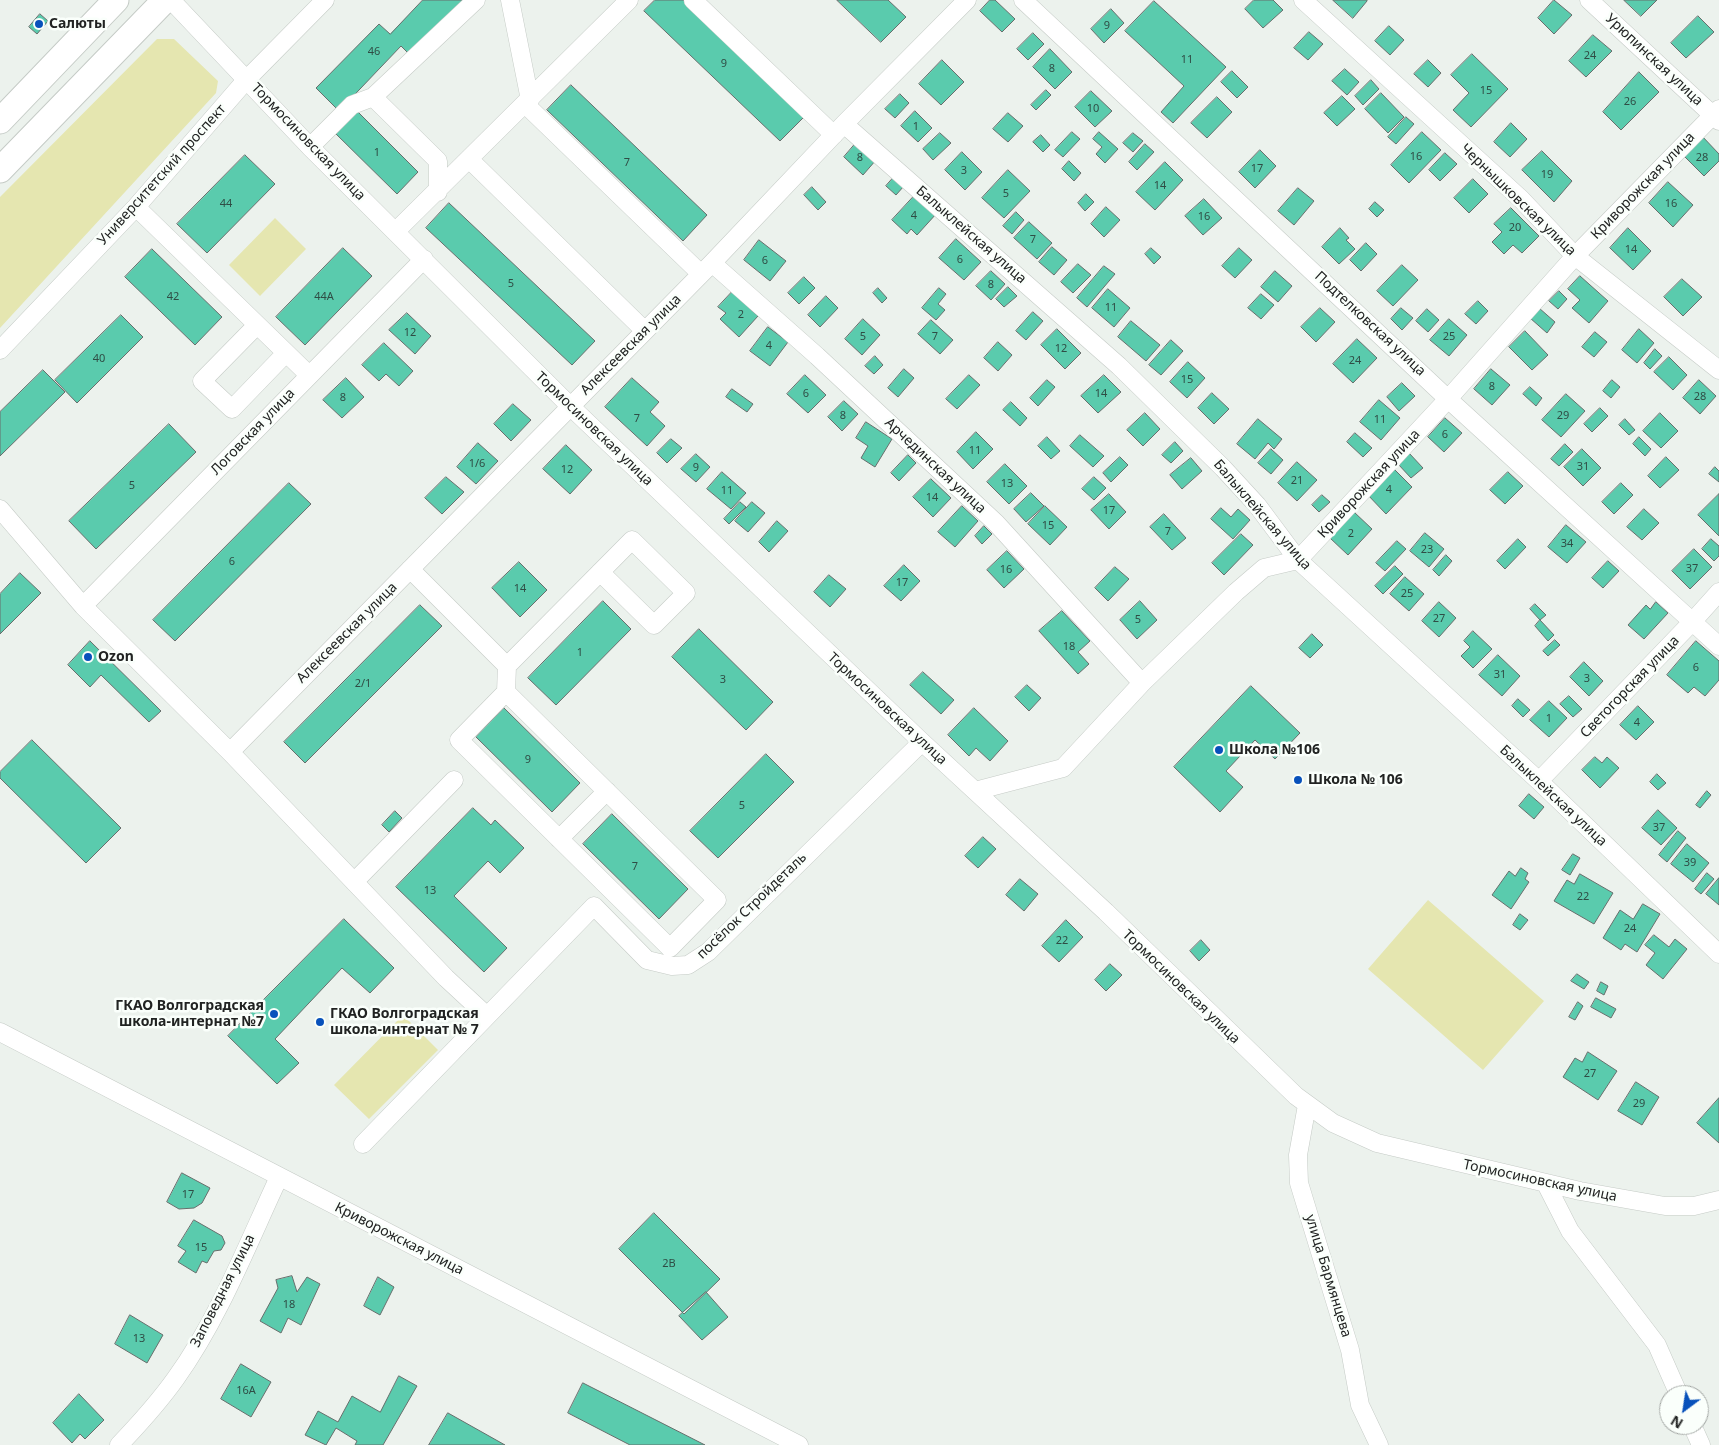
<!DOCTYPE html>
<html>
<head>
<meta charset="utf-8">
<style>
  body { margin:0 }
  #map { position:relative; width:1719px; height:1445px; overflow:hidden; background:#ecf2ed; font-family:"Noto Sans",sans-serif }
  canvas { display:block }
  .north { position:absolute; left:1659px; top:1385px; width:50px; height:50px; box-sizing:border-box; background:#fafffb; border:1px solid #a3a7a4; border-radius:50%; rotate:211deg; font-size:14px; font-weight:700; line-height:20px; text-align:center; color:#212322 }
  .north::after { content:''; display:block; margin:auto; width:18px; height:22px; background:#0851bb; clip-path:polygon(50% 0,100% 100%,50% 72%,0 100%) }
</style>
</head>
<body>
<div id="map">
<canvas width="1719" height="1445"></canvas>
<div class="north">N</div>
</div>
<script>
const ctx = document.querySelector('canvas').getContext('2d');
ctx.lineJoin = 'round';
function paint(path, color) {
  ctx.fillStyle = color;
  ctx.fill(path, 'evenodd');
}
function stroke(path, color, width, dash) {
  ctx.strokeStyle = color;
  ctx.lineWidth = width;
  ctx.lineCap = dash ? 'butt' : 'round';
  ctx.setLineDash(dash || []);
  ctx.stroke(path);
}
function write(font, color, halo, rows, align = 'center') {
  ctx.font = font + ' "Noto Sans",sans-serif';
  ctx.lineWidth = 5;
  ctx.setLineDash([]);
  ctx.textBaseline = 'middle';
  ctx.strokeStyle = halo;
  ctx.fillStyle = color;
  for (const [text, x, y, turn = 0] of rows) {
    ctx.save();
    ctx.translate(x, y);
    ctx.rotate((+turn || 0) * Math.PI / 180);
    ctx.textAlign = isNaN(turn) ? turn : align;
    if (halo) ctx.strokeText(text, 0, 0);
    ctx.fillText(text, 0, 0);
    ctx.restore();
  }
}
paint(new Path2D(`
  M157 39H174L218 81 216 93 0 328V197Z
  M275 218 306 249 260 296 229 265Z
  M1428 900 1544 1001 1483 1070 1368 969Z
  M403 1015 438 1050 369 1119 334 1085Z`), '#e5e6b0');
const building = new Path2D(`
  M423 0H468L412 57 401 46 339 111 316 88 379 24 390 34Z
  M655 0H683L805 116 780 141 644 11Z
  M837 0H888L906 17 881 42Z
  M990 0H995L1015 19 1002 32 980 11Z
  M1254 0H1273L1283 10 1263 28 1245 9Z
  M1333 0H1367V1L1353 18Z
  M1554 0 1572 15 1554 34 1538 18Z
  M1624 0H1657L1641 16Z
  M1154 1 1226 67 1173 123 1161 112 1184 86 1125 31Z
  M1111 9 1124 23 1104 43 1091 29Z
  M40 14 48 21 37 34 29 27Z
  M1698 16 1714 32 1686 58 1671 43Z
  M1389 26 1404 40 1390 55 1375 41Z
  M1309 32 1323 44 1308 60 1294 48Z
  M1033 33 1044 44 1028 60 1017 49Z
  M1593 35 1612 51 1586 77 1569 61Z
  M1050 49 1072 72 1055 89 1033 67Z
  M1472 54 1508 89 1471 127 1453 110 1469 93 1451 75Z
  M942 60 964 82 941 105 919 84Z
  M1428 60 1441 73 1428 87 1414 74Z
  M1345 69 1359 82 1347 95 1332 81Z
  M1232 71 1248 87 1237 98 1221 82Z
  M1639 72 1659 92 1621 130 1603 112Z
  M1371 80 1379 89 1363 105 1355 96Z
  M571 85 707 215 683 241 547 110Z
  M1046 90 1051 95 1036 110 1031 105Z
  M1091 91 1112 111 1095 127 1075 107Z
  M1381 93 1404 117 1388 133 1365 109Z
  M900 94 909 103 895 118 885 109Z
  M1342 96 1355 109 1337 126 1324 113Z
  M1217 97 1232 112 1207 138 1191 123Z
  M357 111 418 172 397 194 335 133Z
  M915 111 932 128 918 142 901 126Z
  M1008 113 1023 126 1008 142 993 129Z
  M1406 117 1414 124 1396 144 1388 137Z
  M1511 123 1527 139 1510 157 1494 142Z
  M1072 132 1080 139 1063 157 1055 150Z
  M1099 132 1118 149 1105 163 1096 154 1102 147 1093 139Z
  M1422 132 1441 150 1409 183 1391 165Z
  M940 133 951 143 933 160 923 149Z
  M1133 133 1143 141 1133 152 1123 143Z
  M1041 135 1050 145 1043 152 1033 142Z
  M1701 135 1719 154V161L1704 176 1682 154Z
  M856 143 876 160 863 175 844 157Z
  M1145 144 1154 152 1137 170 1129 162Z
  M1260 150 1276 166 1255 188 1239 172Z
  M1542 151 1572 181 1554 202 1522 170Z
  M962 152 982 172 965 190 945 170Z
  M1445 153 1457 164 1440 181 1429 170Z
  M245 155 275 184 207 253 177 224Z
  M1069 161 1081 173 1074 181 1062 169Z
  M1165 162 1183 180 1155 210 1136 192Z
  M1008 170 1030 191 1004 218 982 198Z
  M894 177 904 186 896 195 886 186Z
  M1473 179 1488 194 1469 213 1454 198Z
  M1668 182 1693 205 1673 227 1649 203Z
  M812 187 826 202 818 210 804 195Z
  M1298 188 1314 201 1294 225 1278 211Z
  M916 194 937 213 917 235 911 229 907 234 892 220Z
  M1086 194 1094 202 1085 211 1078 203Z
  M1204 199 1222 218 1203 235 1185 216Z
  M1375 202 1384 210 1377 217 1369 209Z
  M449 203 595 341 572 365 426 228Z
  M1106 207 1120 220 1104 237 1091 224Z
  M1511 208 1539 236 1522 253 1513 245 1504 254 1492 242 1502 232 1494 224Z
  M1016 212 1024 220 1012 234 1003 226Z
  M1029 222 1052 243 1037 259 1014 238Z
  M1340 228 1349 238 1346 240 1355 249 1339 264 1322 247Z
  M1628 228 1651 251 1633 270 1610 248Z
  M956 239 981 262 964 280 939 258Z
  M759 240 786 261 770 281 744 260Z
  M1366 243 1377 254 1361 271 1350 260Z
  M1052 247 1067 260 1054 275 1039 262Z
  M343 248 372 276 305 345 276 317Z
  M1151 248 1161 257 1154 264 1145 254Z
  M1239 248 1252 260 1235 278 1222 266Z
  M152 249 222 317 195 345 125 277Z
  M1078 264 1091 275 1073 293 1061 282Z
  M1402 265 1418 280 1393 306 1377 291Z
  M1104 266 1115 274 1087 307 1077 298Z
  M991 271 1005 284 991 300 976 286Z
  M1275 271 1292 286 1278 302 1261 287Z
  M1580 276 1608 301 1589 323 1572 308 1580 300 1568 289Z
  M804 277 815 288 799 304 788 293Z
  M1682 279 1702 297 1683 316 1664 297Z
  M1008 287 1017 296 1004 307 996 299Z
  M878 288 887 298 882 303 873 293Z
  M939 288 946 294 938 304 945 310 936 320 922 308Z
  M1108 289 1130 308 1114 327 1092 308Z
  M1559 291 1567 299 1558 309 1549 301Z
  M732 292 758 316 739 337 720 319 726 313 718 307Z
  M1261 294 1274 305 1261 319 1248 308Z
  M826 296 838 308 820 327 808 315Z
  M1478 301 1488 311 1476 324 1465 314Z
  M1320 308 1335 322 1316 342 1301 327Z
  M1401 308 1413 318 1402 330 1391 319Z
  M1539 308 1555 322 1547 333 1530 318Z
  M1427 309 1439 320 1428 332 1416 321Z
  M1033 312 1043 321 1026 340 1016 331Z
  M407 313 431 336 415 354 389 330Z
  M121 315 143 337 77 403 55 380Z
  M863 319 880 335 862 355 845 339Z
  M1449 319 1467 335 1449 356 1430 340Z
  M931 320 953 340 940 354 918 334Z
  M1131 321 1160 345 1146 361 1118 337Z
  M768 327 788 342 770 366 750 351Z
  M1057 329 1081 353 1065 369 1041 345Z
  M1639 329 1654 343 1637 363 1622 350Z
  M1525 331 1548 355 1532 370 1509 347Z
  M1595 332 1607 342 1594 357 1582 347Z
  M1357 339 1377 358 1353 383 1333 364Z
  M1171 340 1183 351 1161 375 1149 365Z
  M998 342 1012 355 998 371 984 358Z
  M384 343 413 371 399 386 386 374 379 381 362 365Z
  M1655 349 1662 356 1650 369 1644 363Z
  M875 356 883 365 874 374 865 366Z
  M1669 357 1687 375 1673 390 1654 372Z
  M1188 362 1205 378 1187 398 1170 382Z
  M904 369 914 378 898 397 888 388Z
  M1491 369 1510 385 1492 405 1474 389Z
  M43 370 65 392 0 456V412Z
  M805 375 826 395 808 413 787 394Z
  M969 375 980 385 957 409 946 399Z
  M1104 375 1121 392 1098 413 1081 396Z
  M346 378 364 397 342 418 323 400Z
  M632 378 659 402 650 412 665 426 647 446 605 407Z
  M1047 380 1055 387 1038 406 1030 398Z
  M1612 380 1620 387 1611 398 1603 391Z
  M1699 380 1716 396 1700 414 1683 398Z
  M1402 383 1415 396 1399 411 1387 397Z
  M1530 387 1542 398 1536 406 1523 394Z
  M732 389 753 404 747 412 726 397Z
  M1212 393 1229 409 1214 424 1198 408Z
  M1566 394 1585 411 1561 437 1542 420Z
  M1379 400 1400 418 1381 440 1360 422Z
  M844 401 858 414 842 431 828 417Z
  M1011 402 1027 418 1020 426 1003 410Z
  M513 404 531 420 511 441 494 424Z
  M1600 408 1608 416 1592 432 1584 424Z
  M1145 413 1160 429 1143 446 1127 430Z
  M1660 413 1678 431 1661 448 1643 431Z
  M1445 418 1462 433 1444 452 1428 437Z
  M1258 419 1282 439 1274 449 1268 443 1255 459 1237 444Z
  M1625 419 1635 430 1629 435 1619 425Z
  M866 422 892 439 875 467 861 458 868 446 856 438Z
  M169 424 196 452 96 549 69 521Z
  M976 432 993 449 973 469 957 452Z
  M1355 433 1372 448 1363 457 1347 442Z
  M1080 435 1104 456 1093 467 1070 446Z
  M1047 437 1060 451 1051 459 1038 446Z
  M1639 437 1651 449 1645 456 1633 444Z
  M671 439 682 448 667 463 657 453Z
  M1175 442 1183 451 1171 463 1162 455Z
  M478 443 498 461 476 484 457 467Z
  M1565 444 1573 452 1559 466 1551 459Z
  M566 445 592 470 570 494 543 469Z
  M1271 449 1283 460 1271 474 1258 463Z
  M1582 449 1601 468 1583 486 1564 467Z
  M1409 453 1423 468 1411 478 1398 464Z
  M696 454 710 467 696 482 681 469Z
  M908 455 916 463 899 481 891 473Z
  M1120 457 1128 465 1111 482 1103 473Z
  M1666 457 1679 470 1660 488 1648 476Z
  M1191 458 1202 471 1182 489 1170 475Z
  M1297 462 1317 480 1297 501 1278 483Z
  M1005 464 1027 486 1009 504 987 482Z
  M1392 467 1412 487 1386 514 1366 493Z
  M1715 467 1719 471V482L1709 474Z
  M722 472 746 493 731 509 707 489Z
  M1508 472 1523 486 1505 504 1490 490Z
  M446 477 464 492 442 514 425 498Z
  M1094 477 1106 488 1094 500 1082 489Z
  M931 479 951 498 933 517 913 497Z
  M289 483 311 504 175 641 153 620Z
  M1621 483 1633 495 1614 514 1602 502Z
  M1031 493 1044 506 1026 522 1014 509Z
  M1109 494 1126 512 1109 529 1091 510Z
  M1719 494V536L1698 515Z
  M1322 495 1330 502 1319 512 1312 505Z
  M740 502 746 507 729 524 724 519Z
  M752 502 765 513 748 532 735 521Z
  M962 506 978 521 955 547 938 532Z
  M1045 506 1067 527 1050 545 1028 524Z
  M1221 508 1231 517 1238 509 1250 520 1233 539 1211 519Z
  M1644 509 1659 523 1642 540 1627 527Z
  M1354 512 1372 529 1348 555 1330 538Z
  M1164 514 1186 538 1172 550 1150 527Z
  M777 521 788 531 769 552 759 542Z
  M1566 525 1586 542 1567 563 1548 547Z
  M984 526 992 534 982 544 975 536Z
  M1425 533 1444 549 1429 567 1410 551Z
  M1241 534 1253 545 1224 575 1212 563Z
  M1518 539 1526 547 1505 569 1497 561Z
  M1711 539 1719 546V556L1714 561 1702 549Z
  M1397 541 1406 549 1385 571 1376 563Z
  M1694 549 1712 567 1690 589 1672 571Z
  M1007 551 1024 569 1004 588 987 570Z
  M1446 555 1452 561 1439 576 1433 570Z
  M1608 561 1619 571 1603 588 1592 578Z
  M519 562 547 590 520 617 492 588Z
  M904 565 920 581 901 601 884 586Z
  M1395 566 1403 574 1383 594 1375 586Z
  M1115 567 1129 579 1108 601 1095 588Z
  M20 573 41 593 0 634V594Z
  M829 575 846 589 830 607 814 592Z
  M1405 577 1424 594 1409 611 1390 594Z
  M603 601 631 629 556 705 528 678Z
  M1140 601 1157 620 1137 639 1120 620Z
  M1439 602 1456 618 1439 637 1422 621Z
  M1656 602 1668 613 1644 639 1628 625 1646 605 1650 609Z
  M1535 604 1546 615 1540 620 1530 609Z
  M420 605 442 626 305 763 284 742Z
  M1062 611 1090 641 1078 652 1089 664 1078 674 1039 631Z
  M1540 620 1554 635 1548 641 1535 626Z
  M699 629 773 702 746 730 672 657Z
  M1473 631 1492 649 1473 668 1461 656 1470 647 1464 641Z
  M1312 634 1323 645 1310 658 1299 648Z
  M1555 640 1560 645 1548 656 1543 651Z
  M90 641 161 711 149 722 101 675 90 687 68 665Z
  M1696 641 1719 661V680L1705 696 1694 687 1688 693 1667 675Z
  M1498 655 1520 676 1502 696 1479 675Z
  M1584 662 1603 681 1589 696 1570 677Z
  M923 672 954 700 941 714 910 685Z
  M1027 685 1041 698 1029 711 1015 697Z
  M1251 686 1300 733 1275 759 1255 740 1226 771 1243 787 1220 812 1174 767Z
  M1569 696 1582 709 1573 717 1560 704Z
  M1518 699 1530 710 1523 717 1512 706Z
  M1549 701 1567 718 1549 737 1530 720Z
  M1638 706 1654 722 1636 740 1620 725Z
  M504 708 580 783 552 812 476 737Z
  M974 708 1008 741 990 761 976 748 969 756 948 735Z
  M32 740 121 828 86 863 0 778V772Z
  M766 754 794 782 718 858 690 831Z
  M1595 757 1602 763 1607 757 1619 768 1600 788 1582 770Z
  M1657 774 1666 783 1658 790 1650 782Z
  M1707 791 1711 795 1700 808 1696 805Z
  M1529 794 1544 807 1534 819 1519 806Z
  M473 808 491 825 495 820 524 848 500 873 488 861 454 896 507 948 484 972 396 887Z
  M1658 810 1677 828 1661 845 1642 828Z
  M395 811 402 818 389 832 382 825Z
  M612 814 688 889 659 919 583 844Z
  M1678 831 1686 838 1667 862 1659 855Z
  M983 837 996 849 978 868 965 856Z
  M1687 844 1709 863 1693 882 1671 864Z
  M1573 854 1580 858 1570 875 1562 870Z
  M1521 868 1528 873 1525 879 1529 882 1511 909 1492 895 1509 871 1515 876Z
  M1707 873 1714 879 1701 894 1695 889Z
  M1580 874 1613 893 1594 924 1554 901 1567 880 1574 884Z
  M1719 878V905L1706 894Z
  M1020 879 1038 894 1024 911 1006 895Z
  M1643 904 1660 914 1637 952 1625 944 1621 950 1603 938 1620 910 1633 919Z
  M1520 914 1528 920 1520 930 1513 925Z
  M344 919 394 968 370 993 342 968 275 1039 299 1063 277 1084 228 1036Z
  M1066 920 1083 937 1059 962 1042 946Z
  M1654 935 1669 947 1675 939 1687 949 1663 979 1646 965 1655 953 1645 945Z
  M1201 940 1210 950 1199 961 1190 951Z
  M1110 964 1122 975 1106 991 1095 980Z
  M1577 974 1589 982 1584 989 1571 981Z
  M1601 982 1608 986 1604 995 1597 991Z
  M1596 998 1616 1009 1611 1018 1591 1007Z
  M1578 1002 1583 1006 1575 1020 1569 1017Z
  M1588 1052 1617 1071 1598 1100 1563 1077 1575 1058 1582 1062Z
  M1636 1082 1659 1097 1642 1125 1618 1111Z
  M1719 1098V1143L1697 1123Z
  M182 1173 210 1188 202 1203 194 1208 179 1209 167 1202Z
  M654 1213 720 1279 684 1314 619 1249Z
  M194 1220 222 1236 225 1243 221 1250 214 1251 207 1263 202 1261 196 1273 178 1262 186 1251 178 1246Z
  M292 1276 297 1292 307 1277 320 1284 301 1325 288 1318 281 1333 260 1321 278 1288 276 1280Z
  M378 1277 394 1287 380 1315 364 1306Z
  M706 1292 728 1317 702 1340 679 1316Z
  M130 1315 163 1335 147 1363 115 1344Z
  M241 1364 271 1382 251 1417 221 1399Z
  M399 1376 417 1386 383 1445H355L357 1441 336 1428 326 1445 305 1435 318 1411 338 1422 352 1396 380 1412Z
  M583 1383 705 1445H630L568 1413Z
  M79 1394 104 1420 85 1439 80 1434 72 1443 53 1423Z
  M448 1413 505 1445H429Z`);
paint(building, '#5acbad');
stroke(building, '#676e6c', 1);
const minor = new Path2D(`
  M171 0 310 147 570 406 922 742 1106 912 1296 1096 1333 1123 1377 1143 1580 1191 1665 1206H1694L1719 1200
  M510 0 530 100
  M693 0 834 135
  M1023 0 1448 399 1719 646
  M1303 0 1521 199 1575 256 1719 370
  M1589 0 1719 121
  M373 97 438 161V192
  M525 104 701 274
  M844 124 1119 366 1223 468 1257 505 1298 560 1539 781 1719 954
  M310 147 352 105 373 97 476 0
  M470 160 644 330
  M136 207 309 375
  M396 231 629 0
  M712 263 817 356 996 523 1142 683
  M257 325 202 381 232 409 286 353
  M0 350 136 207 247 79 325 0
  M0 509 83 606 230 752 446 978 487 1016
  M410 569 507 666 506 692
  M83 606 424 259
  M507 666 632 540 686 593 654 625 600 572
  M506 692 717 900 670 948 459 740Z
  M230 752 712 263 844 124 967 0
  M1539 781 1693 621 1719 592
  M975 791 1063 768 1142 683 1236 592 1264 568 1298 560 1448 399 1575 256 1719 109
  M559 839 607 791
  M354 882 454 780
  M0 1032 799 1445
  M1307 1105 1298 1155 1299 1183 1350 1350 1360 1405 1379 1445
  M363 1144 594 906 647 960 672 966 688 965 708 952 922 742
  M1546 1184 1570 1231 1657 1345 1679 1395
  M1692 1425 1701 1445
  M119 1445C140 1423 159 1402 176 1378 219 1318 248 1243 279 1177`);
const highway = new Path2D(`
  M0 121 116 0
  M0 170 165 0`);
stroke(minor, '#c5cbc6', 19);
stroke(highway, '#c5cbc6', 27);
stroke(minor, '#fff', 18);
stroke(highway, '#fff', 25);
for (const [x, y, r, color] of [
  [39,24,5,"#0851bb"],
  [88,657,5,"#0851bb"],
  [1219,750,5,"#0851bb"],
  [1298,780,5,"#0851bb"],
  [274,1014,5,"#0851bb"],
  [320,1022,5,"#0851bb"]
]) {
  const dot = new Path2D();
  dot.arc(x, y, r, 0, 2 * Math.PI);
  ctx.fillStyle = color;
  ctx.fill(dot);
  stroke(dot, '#fafffb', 2);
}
write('11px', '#2f4d45', null, [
  ["9",1107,26],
  ["46",374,52],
  ["24",1590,56],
  ["11",1187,60],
  ["9",724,64],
  ["8",1052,69],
  ["15",1486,91],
  ["26",1630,102],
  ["10",1093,109],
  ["1",916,127],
  ["1",377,153],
  ["16",1416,157],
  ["8",860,158],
  ["28",1702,158],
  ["7",627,163],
  ["17",1257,169],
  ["3",964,171],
  ["19",1547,175],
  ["14",1160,186],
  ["5",1006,194],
  ["44",226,204],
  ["16",1671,204],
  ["4",914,216],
  ["16",1204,217],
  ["20",1515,228],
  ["7",1033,240],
  ["14",1631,250],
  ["6",960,260],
  ["6",765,261],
  ["5",511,284],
  ["8",991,285],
  ["42",173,297],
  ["44А",324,297],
  ["11",1111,308],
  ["2",741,315],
  ["12",410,333],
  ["5",863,337],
  ["7",935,337],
  ["25",1449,337],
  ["4",769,346],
  ["12",1061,349],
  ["40",99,359],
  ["24",1355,361],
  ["15",1187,380],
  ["8",1492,387],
  ["6",806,394],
  ["14",1101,394],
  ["28",1700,397],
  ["8",343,398],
  ["8",843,416],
  ["29",1563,416],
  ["7",637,419],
  ["11",1380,420],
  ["6",1445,435],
  ["11",975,451],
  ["1/6",477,464],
  ["31",1583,467],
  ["9",696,468],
  ["12",567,470],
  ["21",1297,481],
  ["13",1007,484],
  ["5",132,486],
  ["4",1389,490],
  ["11",727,491],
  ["14",932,498],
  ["17",1109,511],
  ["15",1048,526],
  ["7",1168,532],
  ["2",1351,534],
  ["34",1567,544],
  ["23",1427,550],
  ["6",232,562],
  ["37",1692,569],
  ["16",1006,570],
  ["17",902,583],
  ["14",520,589],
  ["25",1407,594],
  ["27",1439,619],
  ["5",1138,620],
  ["18",1069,647],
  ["1",580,653],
  ["6",1696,668],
  ["31",1500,675],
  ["3",1587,679],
  ["3",723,680],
  ["2/1",363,684],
  ["1",1549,719],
  ["4",1637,723],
  ["9",528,760],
  ["5",742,806],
  ["37",1659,828],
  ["39",1690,863],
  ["7",635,867],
  ["13",430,891],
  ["22",1583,897],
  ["24",1630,929],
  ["22",1062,941],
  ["27",1590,1074],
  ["29",1639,1104],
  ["17",188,1195],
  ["15",201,1248],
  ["2В",669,1264],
  ["18",289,1305],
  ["13",139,1339],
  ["16А",246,1391]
]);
write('bold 14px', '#212322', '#fafffb', [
  ["Салюты",49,24],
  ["Ozon",98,657],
  ["Школа №106",1229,750],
  ["Школа № 106",1308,780],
  ["ГКАО Волгоградская",264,1006,"right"],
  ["школа-интернат №7",264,1022,"right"],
  ["ГКАО Волгоградская",330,1014],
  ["школа-интернат № 7",330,1030]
], 'left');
write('14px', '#212322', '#fafffb', [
  ["Урюпинская улица",1654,60,43],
  ["Тормосиновская улица",308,142,46],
  ["Университетский проспект",162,175,-48],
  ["Криворожская улица",1643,186,-46],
  ["Чернышковская улица",1518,200,44],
  ["Балыклейская улица",971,235,41],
  ["Подтелковская улица",1370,324,43],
  ["Алексеевская улица",631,345,-45],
  ["Тормосиновская улица",594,429,44],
  ["Логовская улица",253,432,-46],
  ["Арчединская улица",935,466,43],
  ["Криворожская улица",1369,484,-47],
  ["Балыклейская улица",1262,515,49],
  ["Алексеевская улица",347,633,-45],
  ["Светогорская улица",1630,687,-46],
  ["Тормосиновская улица",887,709,43],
  ["Балыклейская улица",1553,796,43],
  ["посёлок Стройдеталь",752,906,-44],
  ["Тормосиновская улица",1181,987,44],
  ["Тормосиновская улица",1540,1181,12],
  ["Криворожская улица",399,1239,27],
  ["улица Бармянцева",1328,1276,73],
  ["Заповедная улица",223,1291,-63]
]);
</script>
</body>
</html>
